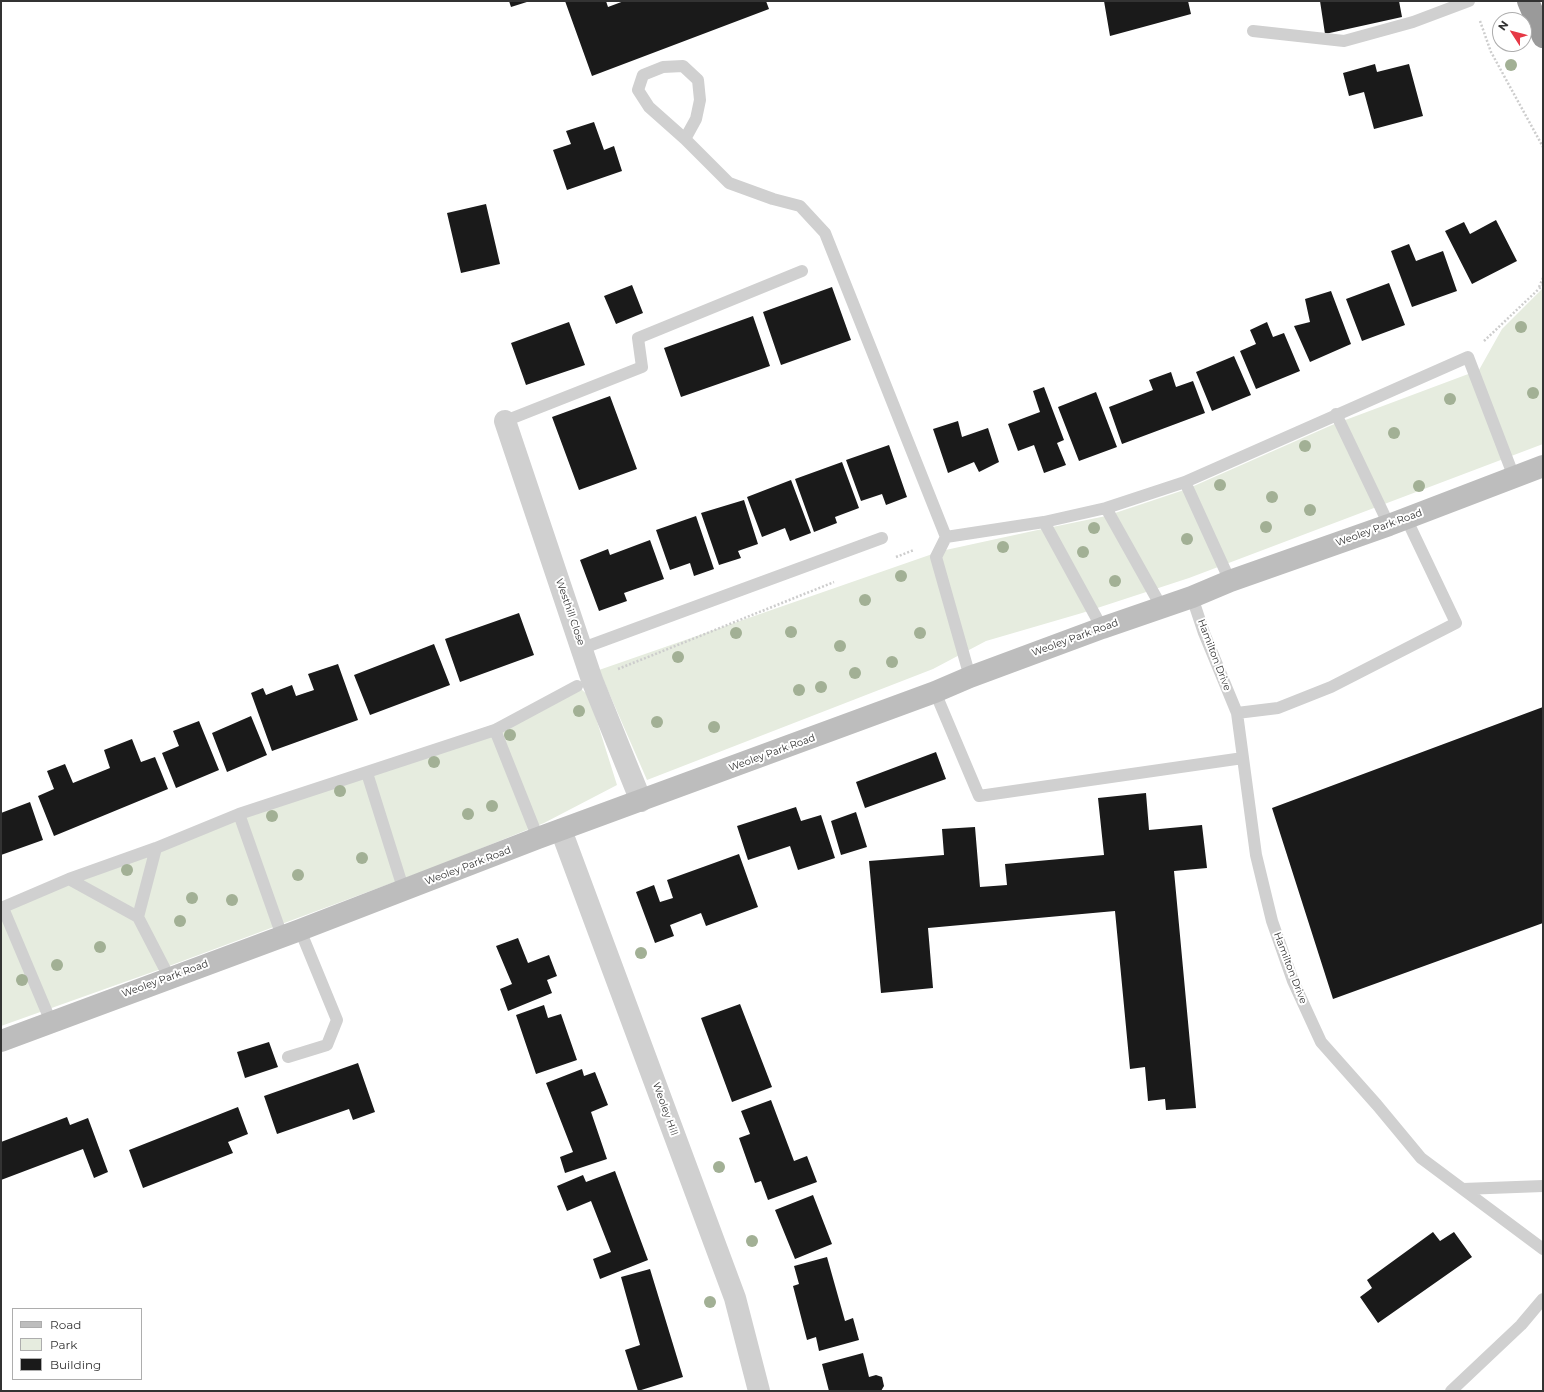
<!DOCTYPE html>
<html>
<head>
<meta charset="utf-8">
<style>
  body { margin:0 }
  #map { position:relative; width:1544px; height:1392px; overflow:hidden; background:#fff; font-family:Montserrat,sans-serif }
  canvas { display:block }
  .frame { position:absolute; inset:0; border:2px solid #333; pointer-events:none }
  .legend { position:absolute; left:12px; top:1308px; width:130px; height:72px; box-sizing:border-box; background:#fff; border:1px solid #adadad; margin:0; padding:5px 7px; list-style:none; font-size:12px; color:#333 }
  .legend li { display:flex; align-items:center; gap:8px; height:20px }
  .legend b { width:20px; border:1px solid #adadad }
  .north { position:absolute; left:1492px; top:12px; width:40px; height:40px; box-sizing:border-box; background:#fff; border:1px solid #adadad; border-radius:50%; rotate:306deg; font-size:11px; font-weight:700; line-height:16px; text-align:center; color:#333 }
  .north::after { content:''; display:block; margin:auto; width:14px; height:18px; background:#e63946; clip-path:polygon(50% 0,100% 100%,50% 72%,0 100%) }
</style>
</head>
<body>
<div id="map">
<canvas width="1544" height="1392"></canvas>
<div class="frame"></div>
<ul class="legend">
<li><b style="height:5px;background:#bdbdbd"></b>Road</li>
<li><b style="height:11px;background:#e6ecdf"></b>Park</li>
<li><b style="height:11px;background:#1a1a1a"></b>Building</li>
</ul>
<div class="north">N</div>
</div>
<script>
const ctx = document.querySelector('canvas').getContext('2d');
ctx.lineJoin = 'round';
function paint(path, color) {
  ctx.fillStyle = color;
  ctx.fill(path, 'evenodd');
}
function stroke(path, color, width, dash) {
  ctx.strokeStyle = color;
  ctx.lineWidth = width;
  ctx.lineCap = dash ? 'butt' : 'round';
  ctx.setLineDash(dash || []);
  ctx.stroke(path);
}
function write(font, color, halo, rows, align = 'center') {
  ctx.font = font + ' Montserrat,sans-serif';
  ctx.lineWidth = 4;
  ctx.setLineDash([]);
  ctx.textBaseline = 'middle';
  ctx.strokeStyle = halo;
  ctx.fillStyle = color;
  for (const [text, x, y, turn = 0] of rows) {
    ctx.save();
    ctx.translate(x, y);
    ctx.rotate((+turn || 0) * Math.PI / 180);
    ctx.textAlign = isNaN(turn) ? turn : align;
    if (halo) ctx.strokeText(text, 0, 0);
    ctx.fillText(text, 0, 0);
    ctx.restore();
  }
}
paint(new Path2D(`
  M1543 288V444L1189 578 1082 613 986 641 933 669 647 780 599 670 941 551 1033 531 1106 516 1187 489 1332 425 1479 370 1502 329Z
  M581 689 589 696 617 785 544 823 440 865 161 969 1 1026V905L156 848 362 777Z`), '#e6ecdf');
paint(new Path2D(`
  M509 1H530L511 7Z
  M565 1H606L608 7 624 1H766L769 9 592 76Z
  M1104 1H1188L1191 14 1110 36Z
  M1320 1H1399L1402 17 1325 34Z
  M1375 64 1377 72 1409 64 1423 116 1374 129 1364 92 1349 96 1343 73Z
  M594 122 604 150 614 146 622 171 567 190 553 150 571 144 566 131Z
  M486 204 500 264 461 273 447 213Z
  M1496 220 1517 261 1472 284 1445 231 1464 222 1470 234Z
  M1409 244 1416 261 1443 251 1457 291 1412 307 1391 251Z
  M1389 283 1405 325 1362 341 1346 299Z
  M632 285 643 313 616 324 604 296Z
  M832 287 851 340 781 365 763 312Z
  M1331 291 1351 344 1310 362 1294 326 1310 322 1305 299Z
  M753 316 770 366 681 397 664 348Z
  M569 322 585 365 526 385 511 343Z
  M1267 322 1273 337 1284 333 1300 371 1256 389 1240 351 1256 344 1250 330Z
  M1234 356 1251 395 1212 411 1196 372Z
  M1171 372 1176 387 1193 381 1205 413 1122 444 1109 407 1153 390 1149 380Z
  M1044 387 1064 440 1057 443 1066 465 1044 473 1034 445 1018 451 1008 424 1040 412 1033 391Z
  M1096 392 1117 447 1079 461 1058 407Z
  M610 396 637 469 579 490 552 417Z
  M958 421 962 437 988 428 999 462 979 472 974 462 948 473 933 429Z
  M889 445 907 497 886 505 882 494 861 501 846 460Z
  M842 462 859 508 835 517 837 523 814 532 795 479Z
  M791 480 811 533 790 541 785 528 762 537 747 497Z
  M744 500 758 544 738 551 741 558 719 565 701 513Z
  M696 516 714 569 694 576 690 563 670 570 656 530Z
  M650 540 664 579 624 593 627 601 599 611 580 560 608 549 610 555Z
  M519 613 534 655 460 682 445 639Z
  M434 644 450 685 370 715 354 675Z
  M338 664 358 720 272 751 251 693 263 688 266 695 292 685 296 696 314 690 308 674Z
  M1543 707V923L1333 999 1272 808Z
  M251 716 267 755 227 772 212 733Z
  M199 721 219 770 176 788 162 753 179 746 173 731Z
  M132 739 141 762 155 757 168 789 54 836 38 796 54 789 47 771 65 764 73 783 110 768 104 750Z
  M936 752 946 779 865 808 856 782Z
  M1146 793 1149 830 1202 825 1207 868 1174 871 1196 1108 1166 1110 1165 1099 1148 1101 1145 1067 1130 1069 1115 911 928 928 933 988 881 993 869 861 944 855 942 829 975 827 980 887 1007 885 1005 864 1104 855 1098 798Z
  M30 802 43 840 1 855V813Z
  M796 807 801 821 821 815 835 858 798 870 790 846 748 860 737 826Z
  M856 812 867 847 841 855 831 821Z
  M739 854 758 907 706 926 701 913 670 925 674 936 655 943 636 892 654 885 660 902 673 898 667 880Z
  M518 938 528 963 549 955 557 976 547 980 552 993 508 1011 500 989 512 984 496 946Z
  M740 1004 772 1087 732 1102 701 1018Z
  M544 1005 548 1018 561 1014 577 1060 536 1074 516 1015Z
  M269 1042 278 1067 245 1078 237 1052Z
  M358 1063 375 1112 353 1120 349 1109 277 1134 264 1096Z
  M582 1069 584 1076 595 1072 608 1105 591 1112 607 1159 565 1173 560 1157 573 1152 546 1083Z
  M771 1100 794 1161 807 1156 817 1182 768 1200 761 1181 755 1183 739 1138 750 1134 741 1111Z
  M238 1107 248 1134 228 1142 233 1153 143 1188 129 1150Z
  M67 1117 70 1125 88 1118 108 1172 94 1178 83 1149 1 1180V1142Z
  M615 1171 648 1260 600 1279 593 1259 611 1252 591 1201 567 1211 557 1186 583 1175 586 1182Z
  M813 1195 832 1244 795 1259 775 1210Z
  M1433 1232 1440 1241 1454 1232 1472 1257 1378 1323 1360 1297 1372 1288 1367 1280Z
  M827 1257 845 1321 853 1318 859 1340 819 1351 816 1337 807 1340 793 1286 799 1284 794 1266Z
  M650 1269 683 1377 638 1391 625 1350 640 1345 621 1277Z
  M863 1353 869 1377 876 1375 882 1377 884 1386 881 1391H829L822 1364Z`), '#1a1a1a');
stroke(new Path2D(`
  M1480 21 1491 52 1543 147
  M1539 287 1543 278
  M1484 341 1543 285
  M896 557 914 550
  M618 669 834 582`), '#cdcdcd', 2.5, [2, 2]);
stroke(new Path2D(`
  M1253 31 1344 41 1413 22 1469 1
  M685 139 696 119 700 100 698 80 683 66 663 67 643 75 638 90 649 107 685 139 729 183 773 199 800 206 825 233 946 537 936 557 970 677
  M1336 414 1389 525
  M505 421 642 367 638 338 802 271
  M1185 482 1230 581
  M1106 508 1162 608
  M1044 522 1102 628
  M946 537 1044 522 1106 508 1185 482 1468 357 1514 477
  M1192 597 1204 633 1237 713 1256 855 1272 921 1293 981 1321 1042 1377 1105 1421 1158 1543 1249
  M583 648 882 538
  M935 692 979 796 1243 758
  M1237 713 1278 708 1331 687 1456 623 1406 518
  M495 730 538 838
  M367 773 404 891
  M239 814 282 936
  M69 879 138 917 169 977
  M1 908 69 879 156 848 239 814 495 730 577 686
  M3 908 51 1022
  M138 917 156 848
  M288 1057 327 1045 337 1020 300 930
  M1463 1189 1543 1186
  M1451 1391 1521 1325 1543 1299`), '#d0d0d0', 12);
stroke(new Path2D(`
  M505 421 592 680 641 801
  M561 830 735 1298 759 1391`), '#d0d0d0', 22);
stroke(new Path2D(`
  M1 1041 300 930 538 838 935 692 970 677 1102 628 1192 597 1230 581 1389 525 1543 466`), '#bdbdbd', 22);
stroke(new Path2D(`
  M1528 1 1543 37`), '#9a9a9a', 22);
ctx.fillStyle = '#a2b095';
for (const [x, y] of [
  [1511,65],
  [1521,327],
  [1533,393],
  [1450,399],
  [1394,433],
  [1305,446],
  [1220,485],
  [1419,486],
  [1272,497],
  [1310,510],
  [1266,527],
  [1094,528],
  [1187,539],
  [1003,547],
  [1083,552],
  [901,576],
  [1115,581],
  [865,600],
  [791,632],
  [736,633],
  [920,633],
  [840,646],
  [678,657],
  [892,662],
  [855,673],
  [821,687],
  [799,690],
  [579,711],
  [657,722],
  [714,727],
  [510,735],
  [434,762],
  [340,791],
  [492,806],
  [468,814],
  [272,816],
  [362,858],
  [127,870],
  [298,875],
  [192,898],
  [232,900],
  [180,921],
  [100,947],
  [641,953],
  [57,965],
  [22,980],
  [719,1167],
  [752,1241],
  [710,1302]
]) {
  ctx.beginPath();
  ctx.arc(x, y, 6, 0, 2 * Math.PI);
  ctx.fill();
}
write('10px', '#333', '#fff', [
  ["Weoley Park Road",1379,528,-20],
  ["Westhill Close",570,612,71],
  ["Weoley Park Road",1075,638,-20],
  ["Hamilton Drive",1214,655,69],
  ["Weoley Park Road",772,753,-20],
  ["Weoley Park Road",468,866,-21],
  ["Hamilton Drive",1290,968,69],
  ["Weoley Park Road",165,979,-20],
  ["Weoley Hill",665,1109,70]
]);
</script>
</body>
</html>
